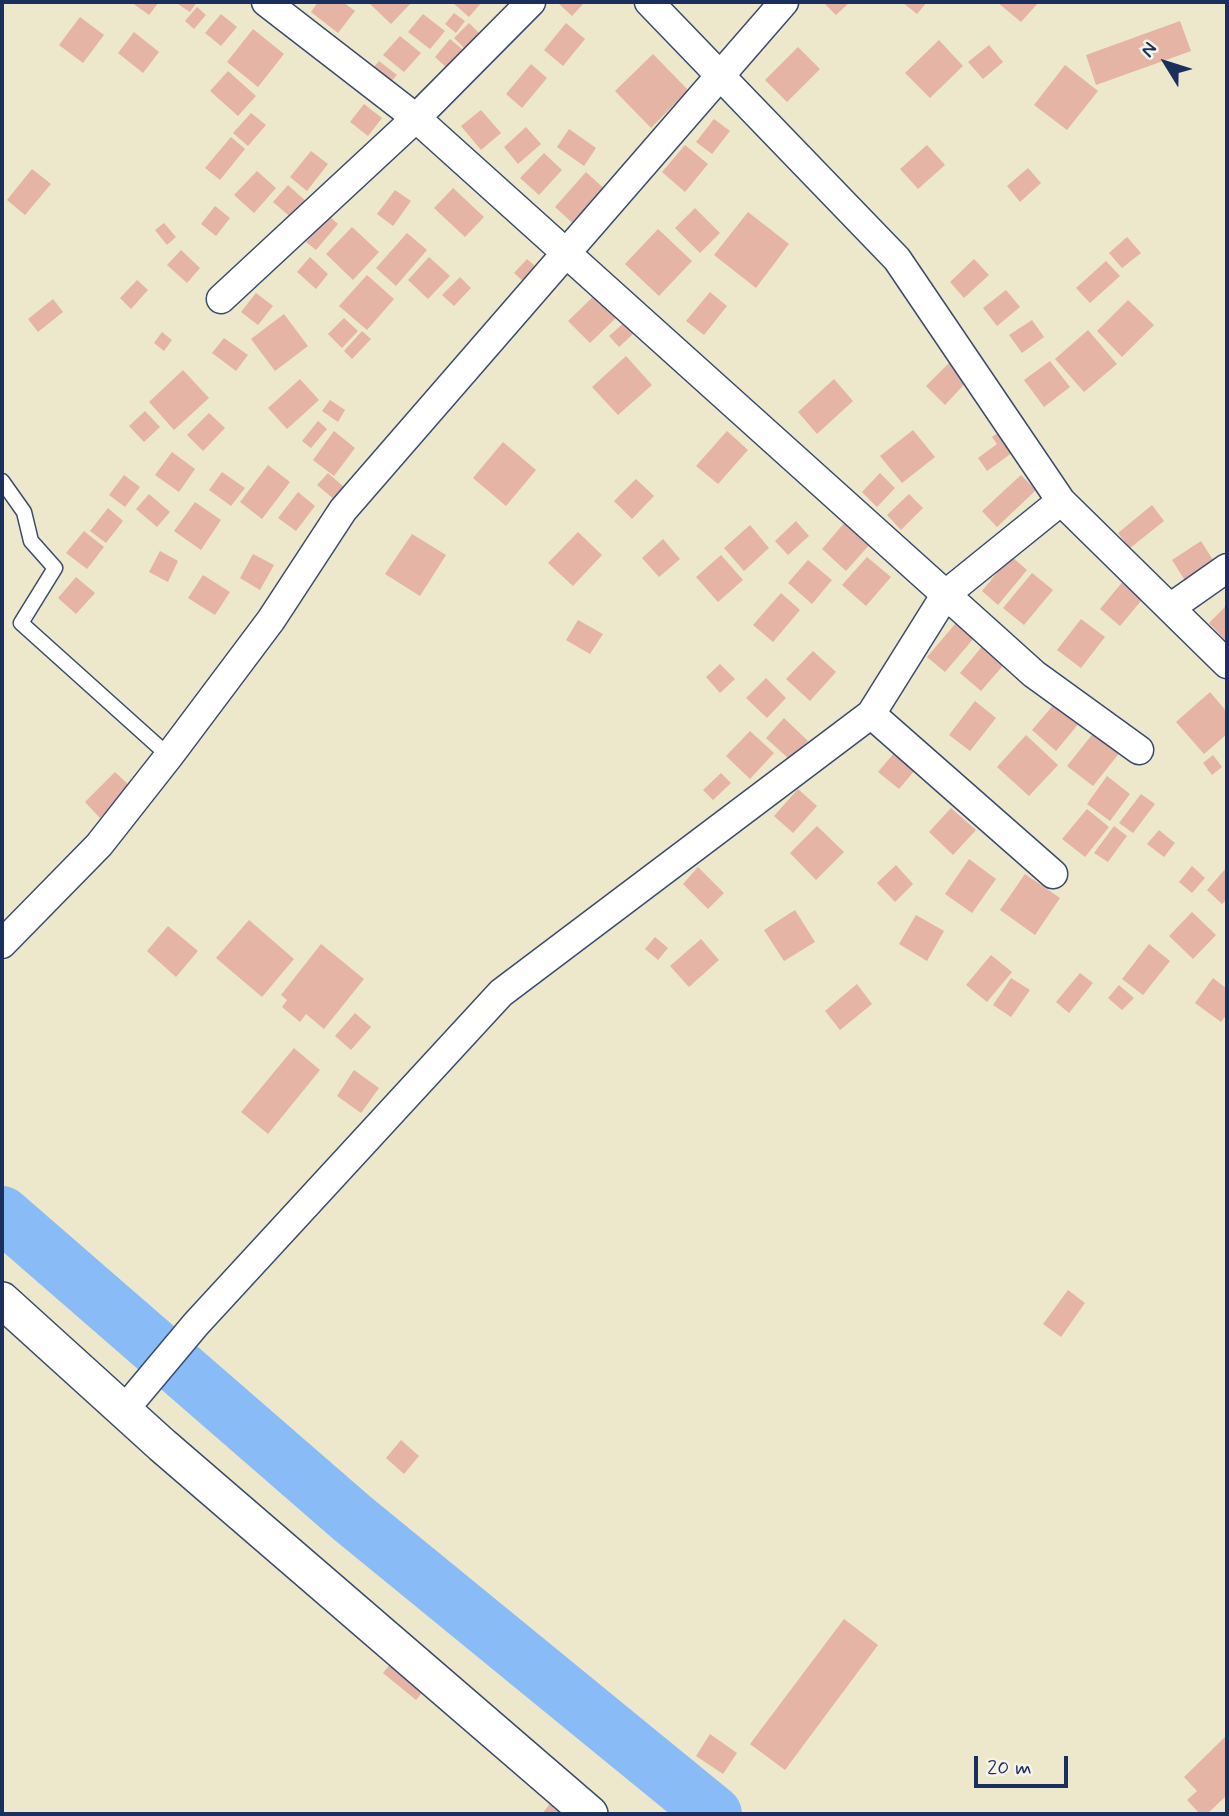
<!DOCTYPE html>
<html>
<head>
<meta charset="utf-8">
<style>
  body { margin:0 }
  #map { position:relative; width:1229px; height:1816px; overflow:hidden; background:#ede7cb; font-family:Mynerve,sans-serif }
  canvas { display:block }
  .frame { position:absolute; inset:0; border:4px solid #1b2f5e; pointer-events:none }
  .north { position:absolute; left:1131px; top:28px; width:70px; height:70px; -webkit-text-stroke:5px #f7f3e8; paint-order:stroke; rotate:308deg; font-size:19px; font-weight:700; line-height:28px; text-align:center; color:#1b2f5e }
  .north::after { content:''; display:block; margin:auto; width:24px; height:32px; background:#1b2f5e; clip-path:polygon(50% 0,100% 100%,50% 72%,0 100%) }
  .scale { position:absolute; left:974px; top:1756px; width:94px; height:32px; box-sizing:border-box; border:4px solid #1b2f5e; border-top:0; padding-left:9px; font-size:21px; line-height:24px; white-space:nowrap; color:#1b2f5e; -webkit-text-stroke:5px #f7f3e8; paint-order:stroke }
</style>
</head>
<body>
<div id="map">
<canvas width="1229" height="1816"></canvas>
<div class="frame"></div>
<div class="north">N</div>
<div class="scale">20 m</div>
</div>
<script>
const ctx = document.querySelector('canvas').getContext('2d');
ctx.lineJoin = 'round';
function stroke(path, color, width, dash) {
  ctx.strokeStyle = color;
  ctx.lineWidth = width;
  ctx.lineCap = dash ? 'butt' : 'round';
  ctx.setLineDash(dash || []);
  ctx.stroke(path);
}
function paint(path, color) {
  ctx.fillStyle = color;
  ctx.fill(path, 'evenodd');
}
stroke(new Path2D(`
  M2 1214 352 1518 714 1814`), '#89bbf6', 56);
paint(new Path2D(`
  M131 2H159L149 15Z
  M175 2H197L190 12Z
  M318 2H343L355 11 338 33 311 12Z
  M368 2H412L391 24Z
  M452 2H482L469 17Z
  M557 2H585L572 16Z
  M823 2H850L836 15Z
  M902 2H927L917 14Z
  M997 2H1039L1021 22Z
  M197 7 206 15 194 29 185 21Z
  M454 13 465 21 456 33 445 24Z
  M221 14 237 27 221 46 205 33Z
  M423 14 445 31 430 49 408 32Z
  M80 17 104 35 83 63 59 45Z
  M1180 21 1191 51 1096 85 1086 55Z
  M469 23 485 39 470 54 454 38Z
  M566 23 585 39 563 66 544 50Z
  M253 29 284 54 258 87 227 62Z
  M134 32 159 52 143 73 118 53Z
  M400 36 421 53 404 72 383 55Z
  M450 39 462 49 447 68 435 57Z
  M939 40 963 66 930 98 905 73Z
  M989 45 1003 62 983 79 968 62Z
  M798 47 820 69 787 102 765 80Z
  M653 54 688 90 651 128 615 91Z
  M379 61 397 75 385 88 368 74Z
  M531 64 547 78 522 108 506 94Z
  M1065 65 1098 91 1067 130 1034 105Z
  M228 71 256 96 238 116 210 91Z
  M364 104 382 118 368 136 350 122Z
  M481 110 501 133 481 150 461 126Z
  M251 113 266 125 248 146 233 133Z
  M714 119 730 131 712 154 696 142Z
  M526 127 541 144 518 164 504 147Z
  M569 129 596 148 584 166 557 147Z
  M231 137 245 149 220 180 205 168Z
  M685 145 708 164 685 192 662 172Z
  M927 145 945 165 918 189 900 169Z
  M311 151 328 164 307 191 290 177Z
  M544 153 562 170 539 195 520 178Z
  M1028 168 1041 183 1020 202 1007 186Z
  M32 169 51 184 25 215 7 200Z
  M257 171 276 188 254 213 234 195Z
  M586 172 610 194 579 229 555 207Z
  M288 185 309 204 294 220 273 202Z
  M453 188 484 217 465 237 434 208Z
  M395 190 411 201 393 226 377 214Z
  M215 206 230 218 216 236 201 224Z
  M695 208 720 233 700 253 675 228Z
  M748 212 789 244 756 288 714 255Z
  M329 216 338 224 316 250 306 242Z
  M164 223 176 237 167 245 155 230Z
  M352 227 379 252 353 280 326 254Z
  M658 229 692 261 659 296 625 264Z
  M407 233 427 250 396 286 376 268Z
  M1127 237 1141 253 1122 268 1109 253Z
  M181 250 200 268 187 283 167 265Z
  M310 257 328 274 316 289 297 272Z
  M429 257 450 276 428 299 408 280Z
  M527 259 536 267 523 281 514 273Z
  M974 259 989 275 964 298 950 282Z
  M1106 261 1120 276 1090 303 1076 288Z
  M367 275 394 299 367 330 339 306Z
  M460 277 471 288 454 306 442 295Z
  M137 280 148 290 131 309 120 298Z
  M600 290 621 313 590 343 568 321Z
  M1006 290 1020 307 997 326 983 308Z
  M710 292 727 306 704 335 686 321Z
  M256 293 273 306 258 325 241 312Z
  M53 299 63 312 38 332 28 319Z
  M1128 300 1154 325 1122 357 1097 331Z
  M284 314 308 346 275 371 251 339Z
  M634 314 644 324 619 347 609 336Z
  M344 318 358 331 342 348 328 334Z
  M1032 320 1044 337 1022 353 1009 335Z
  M1088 330 1117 364 1084 392 1055 359Z
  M362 331 371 339 352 359 344 351Z
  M162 332 172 340 164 351 154 343Z
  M224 338 248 355 236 371 212 353Z
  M626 356 652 385 618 415 592 387Z
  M952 360 970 378 945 405 926 386Z
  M1050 361 1070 387 1044 407 1024 380Z
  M183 370 209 398 174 430 149 402Z
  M300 379 319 400 287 429 268 408Z
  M834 379 853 401 817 434 798 412Z
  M330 400 345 410 338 422 322 411Z
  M145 411 160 427 144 442 129 426Z
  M209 413 225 428 203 451 187 435Z
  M318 421 327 429 311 448 302 441Z
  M913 430 935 457 902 483 880 456Z
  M1002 430 1016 450 987 471 978 458 997 444 992 437Z
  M334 431 355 448 334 476 313 460Z
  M727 431 748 450 718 484 696 466Z
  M503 442 536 470 506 506 473 478Z
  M172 452 195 469 179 492 155 475Z
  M268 465 290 482 262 519 240 502Z
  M222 472 245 488 231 506 209 490Z
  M328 473 345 488 335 500 317 485Z
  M880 473 895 488 877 507 862 492Z
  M124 475 140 487 125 507 109 495Z
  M1021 475 1036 490 997 527 982 511Z
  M636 479 654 496 632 519 614 501Z
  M298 492 315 506 296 531 278 518Z
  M149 494 170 512 157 527 136 509Z
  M909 494 923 508 901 530 887 515Z
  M195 502 221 520 201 550 174 531Z
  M1152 505 1164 521 1130 548 1118 533Z
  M108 508 123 521 106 543 90 531Z
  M796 521 809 536 788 555 775 541Z
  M845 522 870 544 846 571 822 549Z
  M750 525 769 548 744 571 724 548Z
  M84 531 104 547 87 569 66 553Z
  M578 532 602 555 573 586 548 563Z
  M412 534 446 555 420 596 385 574Z
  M663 539 680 559 659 577 642 558Z
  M1201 541 1218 568 1189 587 1172 560Z
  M160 551 178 561 168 582 149 572Z
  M253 554 274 565 260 590 240 578Z
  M721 555 743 580 718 602 696 577Z
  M1011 556 1027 570 998 605 982 591Z
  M867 557 891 577 866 606 842 585Z
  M808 560 832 580 812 604 788 583Z
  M1032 573 1053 590 1024 625 1003 608Z
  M203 575 230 592 215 615 188 598Z
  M76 577 95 593 76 614 58 598Z
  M1125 579 1146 595 1120 626 1100 609Z
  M781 593 800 610 773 642 753 625Z
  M1227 605V642L1209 623Z
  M1081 619 1105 637 1081 668 1057 650Z
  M578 620 603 634 590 654 566 640Z
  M956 623 974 638 945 672 927 657Z
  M985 643 1007 661 981 691 960 673Z
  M813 651 836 672 810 701 786 679Z
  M720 664 735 679 720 693 706 677Z
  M766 678 786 698 767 718 746 698Z
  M1210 692 1227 712V734L1204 754 1176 722Z
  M975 701 996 718 970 751 949 735Z
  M1056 702 1080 722 1056 751 1032 730Z
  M784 718 808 741 790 760 766 738Z
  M750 731 774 753 750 779 726 756Z
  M1095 731 1121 751 1093 786 1067 766Z
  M1026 735 1058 765 1029 796 997 767Z
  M900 746 921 763 899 789 878 772Z
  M1213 755 1222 767 1212 775 1203 763Z
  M115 772 131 787 100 818 85 802Z
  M721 773 731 783 713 800 703 790Z
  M1107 776 1130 794 1110 821 1087 804Z
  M798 789 817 806 793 833 774 816Z
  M1141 794 1155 804 1133 833 1119 823Z
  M951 808 976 830 953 855 929 832Z
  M1087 809 1109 827 1085 857 1062 839Z
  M817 826 844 852 816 880 790 853Z
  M1114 826 1127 836 1108 862 1094 853Z
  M1159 830 1175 843 1164 857 1147 844Z
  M969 859 996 879 972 913 945 894Z
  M896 865 913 884 895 902 877 883Z
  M1192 866 1205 878 1192 893 1179 882Z
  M698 867 724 893 708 909 683 884Z
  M1227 867V899L1222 904 1207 890Z
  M1025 874 1060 898 1035 935 1000 910Z
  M795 910 815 942 784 961 764 930Z
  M1192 912 1216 935 1193 959 1169 936Z
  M916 915 944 931 927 961 899 944Z
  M249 920 294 959 262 997 216 958Z
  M168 926 198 951 176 977 147 951Z
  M655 937 668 948 658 960 645 949Z
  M701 939 719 960 689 987 670 966Z
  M321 944 364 979 324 1029 306 1014 300 1022 282 1007 287 1000 281 995Z
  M1149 944 1170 961 1143 995 1122 979Z
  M991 955 1012 972 987 1002 966 985Z
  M1080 973 1093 983 1069 1013 1056 1002Z
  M1011 978 1030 990 1011 1017 993 1005Z
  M1213 978 1227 989V1014L1221 1022 1195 1003Z
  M857 984 872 1004 840 1030 825 1011Z
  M1119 985 1134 998 1122 1010 1108 998Z
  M355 1013 371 1027 351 1050 335 1036Z
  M294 1048 320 1070 268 1134 241 1112Z
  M354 1070 379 1088 361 1113 337 1096Z
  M1068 1290 1085 1303 1061 1337 1043 1324Z
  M401 1440 419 1456 404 1474 386 1458Z
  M844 1619 878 1645 785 1770 750 1744Z
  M397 1656 430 1683 416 1700 383 1673Z
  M710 1734 737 1753 723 1774 696 1756Z
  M1227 1735V1795L1207 1814H1200L1187 1800 1197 1791 1184 1777Z
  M552 1801 569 1814H542Z`), '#e5b4a4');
const service = new Path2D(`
  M2 481 24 512 31 541 55 568 21 623 169 756`);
const minor = new Path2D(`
  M266 2 416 118 1034 674 1139 750
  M649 2 897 259 1061 501 1227 664
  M221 299 416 118 531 2
  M1170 608 1227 568
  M871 714 946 594 1061 501
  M2 944 99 845 169 756 271 620 343 510 784 2
  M124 1410 196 1324 501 993 871 714 1053 874`);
const tertiary = new Path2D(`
  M2 1300 162 1445 590 1814`);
stroke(service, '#3a4b6e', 17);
stroke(minor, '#3a4b6e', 31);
stroke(tertiary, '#3a4b6e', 38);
stroke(service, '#fff', 14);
stroke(minor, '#fff', 28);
stroke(tertiary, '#fff', 35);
</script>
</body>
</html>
